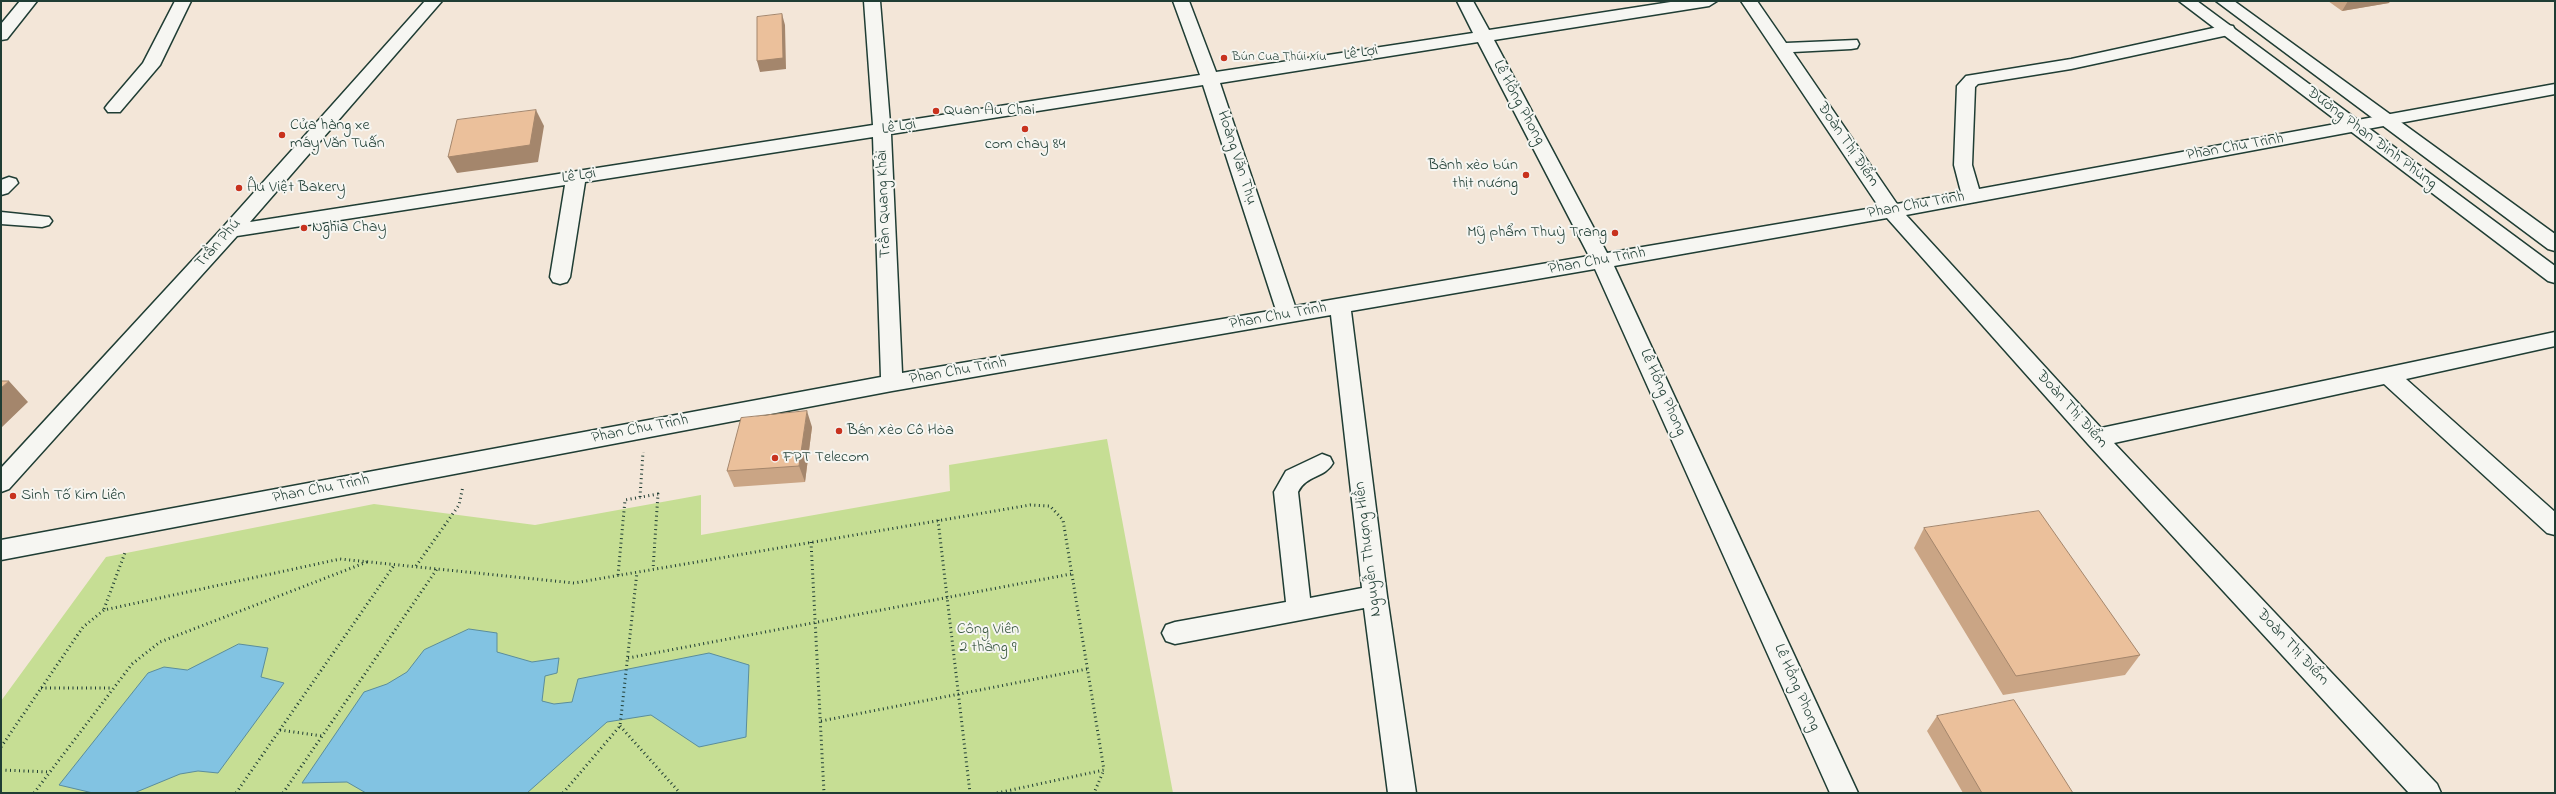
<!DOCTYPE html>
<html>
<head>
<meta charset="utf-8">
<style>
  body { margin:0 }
  #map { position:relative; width:2556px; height:794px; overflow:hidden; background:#f3e6d8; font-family:"Indie Flower",sans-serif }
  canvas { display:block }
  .frame { position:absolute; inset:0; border:2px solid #1f3d34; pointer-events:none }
</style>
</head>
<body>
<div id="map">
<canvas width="2556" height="794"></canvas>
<div class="frame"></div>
</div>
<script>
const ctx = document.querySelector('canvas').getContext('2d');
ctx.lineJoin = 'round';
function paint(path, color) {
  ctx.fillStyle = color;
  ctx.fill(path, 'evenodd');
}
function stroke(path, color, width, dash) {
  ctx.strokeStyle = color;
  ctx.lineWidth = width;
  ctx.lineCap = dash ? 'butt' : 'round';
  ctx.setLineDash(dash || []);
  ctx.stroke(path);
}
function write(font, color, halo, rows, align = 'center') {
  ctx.font = font + ' "Indie Flower",sans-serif';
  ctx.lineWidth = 4;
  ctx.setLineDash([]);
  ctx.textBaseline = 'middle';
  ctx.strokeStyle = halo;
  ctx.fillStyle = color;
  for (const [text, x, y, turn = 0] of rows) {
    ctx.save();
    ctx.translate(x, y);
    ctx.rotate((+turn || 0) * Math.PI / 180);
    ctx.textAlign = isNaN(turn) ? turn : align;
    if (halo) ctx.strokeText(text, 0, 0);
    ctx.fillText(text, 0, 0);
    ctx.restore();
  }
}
paint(new Path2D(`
  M1107 439 1173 793H1V701L106 557 374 504 535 525 701 495V535L950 491 949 465Z`), '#c6de94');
const water = new Path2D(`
  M469 629 497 633V652L532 662 559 658 557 673 545 676 542 701 554 704 572 702 578 679 709 653 749 665 746 737 699 747 651 715 607 722 527 793H366L347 782 302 783 364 692 387 684 407 672 424 650Z
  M239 644 268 648 261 677 284 683 218 773 198 771 180 774 134 793H93L59 785 148 673 164 667 187 670Z`);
paint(water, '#82c3e2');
stroke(water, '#5a8d9c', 1);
const minor = new Path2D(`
  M20 1H37L7 39 1 40V24Z
  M175 1H191L160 65 120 112H108L105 108 108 104 143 63Z
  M425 1H442L250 222 873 125 864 1H880L890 123 1200 75 1173 1H1189L1216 72 1473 33 1457 1H1473L1489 30 1677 1H1717L1709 6 1494 40 1607 253 1879 207 1741 1H1757L1786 43 1857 40 1859 44 1857 48 1851 49 1793 52 1897 204 1961 192 1954 165 1957 86 1966 76 2071 59 2227 25 2233 26 2235 30 2233 34 2071 69 1978 84 1975 87 1972 165 1979 189 2555 84V94L1906 215 2101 428 2555 332V346L2406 379 2555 512V535L2547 533 2384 384 2114 443 2437 784 2441 793H2409L2088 444 1887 218 1614 266 1858 793H1830L1595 269 1351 311 1387 596 1416 793H1388L1364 608 1175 644 1166 641 1162 633 1166 625 1175 622 1286 602 1274 492 1286 471 1322 454 1330 457 1333 463C1325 478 1306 475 1298 492L1310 598 1362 588 1331 315 892 391 1 560V540L881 377 873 137 585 182 570 277 567 282 560 284 553 282 550 277 565 185 237 236 9 489 1 492V468L224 226ZM1478 42 1589 256 1295 306 1220 83ZM1203 85 1276 310 902 373 891 134Z
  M9 177 16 179 18 183 8 193 1 195V180Z
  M1 212 49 217 52 221 49 225 42 227 1 224Z`);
const major = new Path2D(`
  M2179 1H2197L2555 266V283L2548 281Z
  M2216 1H2234L2555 234V251L2548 249Z`);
stroke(minor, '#1f3d34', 3);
stroke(major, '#1f3d34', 3);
stroke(new Path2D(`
  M640 497 643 452
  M938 520 970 793
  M811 542 824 793
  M416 566 459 505 463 486
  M618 575 625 500 658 494 653 569
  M104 609 126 550
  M628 658 1071 574
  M41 688H113
  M821 721 1087 669
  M620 726 680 793
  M280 730 322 736
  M1 747 83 627 104 610 340 559 574 583 1030 505 1050 506 1063 520 1104 770
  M1 770 50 772
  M34 793 132 664 160 642 367 562
  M236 793 395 564
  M283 793 437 569
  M563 793 620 726 637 572
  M997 793 1104 770 1094 793`), '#1f3d34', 3, [1, 3.5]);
paint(minor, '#f6f6f2');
paint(major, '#f6f6f2');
paint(new Path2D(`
  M2328 1H2390L2389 3 2342 11Z
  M812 427 805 482 734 487 727 471Z
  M1924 528 2140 655 2125 675 2003 695 1914 548Z
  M1937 716 2073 793H1963L1927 731Z`), '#caa585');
paint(new Path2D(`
  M2348 1H2390L2389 3 2342 11Z
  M782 14 785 25 786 69 760 72 757 61Z
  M536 110 544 126 538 162 457 173 448 157Z
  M9 381 28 402 1 428V388Z
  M807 411 812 427 805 482 799 466Z`), '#a4866c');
const building = new Path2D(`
  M782 14 783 58 757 61V17Z
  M536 110 530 145 448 157 457 120Z
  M1 381H9L1 388Z
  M807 411 799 466 727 471 741 418Z
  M2039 511 2140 655 2016 676 1924 528Z
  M2014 700 2073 793H1982L1937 716Z`);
paint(building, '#ebc09b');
stroke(building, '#a4866c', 1);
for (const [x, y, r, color] of [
  [1224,58,4,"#c8321e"],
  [936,111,4,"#c8321e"],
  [1025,129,4,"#c8321e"],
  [282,135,4,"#c8321e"],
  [1526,175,4,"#c8321e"],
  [239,188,4,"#c8321e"],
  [304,228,4,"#c8321e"],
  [1615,233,4,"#c8321e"],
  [839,431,4,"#c8321e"],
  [775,458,4,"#c8321e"],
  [13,496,4,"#c8321e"]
]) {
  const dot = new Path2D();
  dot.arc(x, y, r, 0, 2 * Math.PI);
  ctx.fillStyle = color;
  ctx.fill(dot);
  stroke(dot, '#f6f6f2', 1.5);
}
write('13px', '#1f3d34', '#f6f6f2', [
  ["Bún Cua Thúi Xíu",1232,58]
], 'left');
write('16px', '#1f3d34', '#f6f6f2', [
  ["Lê Lợi",1361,54,-9],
  ["Lê Hồng Phong",1518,103,62],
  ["Lê Lợi",899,128,-9],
  ["Đường Phan Đình Phùng",2371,139,37],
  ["Đoàn Thị Điểm",1847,145,56],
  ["Phan Chu Trinh",2235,148,-10],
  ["Hoàng Văn Thụ",1236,158,72],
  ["Lê Lợi",579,177,-9],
  ["Trần Quang Khải",885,204,-92],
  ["Phan Chu Trinh",1916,206,-10],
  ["Trần Phú",219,244,-48],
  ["Phan Chu Trinh",1597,262,-10],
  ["Phan Chu Trinh",1278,317,-10],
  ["Phan Chu Trinh",958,372,-10],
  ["Lê Hồng Phong",1662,393,66],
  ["Đoàn Thị Điểm",2071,410,48],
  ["Phan Chu Trinh",640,430,-11],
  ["Phan Chu Trinh",321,490,-11],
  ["Nguyễn Thượng Hiền",1369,549,-97],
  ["Đoàn Thị Điểm",2292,648,47],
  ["Lê Hồng Phong",1796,688,66]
]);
write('16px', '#1f3d34', '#f6f6f2', [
  ["Quan Au Chai",944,111],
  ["Cửa hàng xe",290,126],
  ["máy Văn Tuấn",290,144],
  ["com chay 84",1025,145,"center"],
  ["Bánh xèo bún",1518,166,"right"],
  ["thịt nướng",1518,184,"right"],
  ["Âu Việt Bakery",247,188],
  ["Nghia Chay",312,228],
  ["Mỹ phẩm Thuỳ Trang",1607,233,"right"],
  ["Bán Xèo Cô Hòa",847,431],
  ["FPT Telecom",783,458],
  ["Sinh Tố Kim Liên",21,496]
], 'left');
write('16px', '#405d47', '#f6f6f2', [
  ["Công Viên",988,630],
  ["2 tháng 9",988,648]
]);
</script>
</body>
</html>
